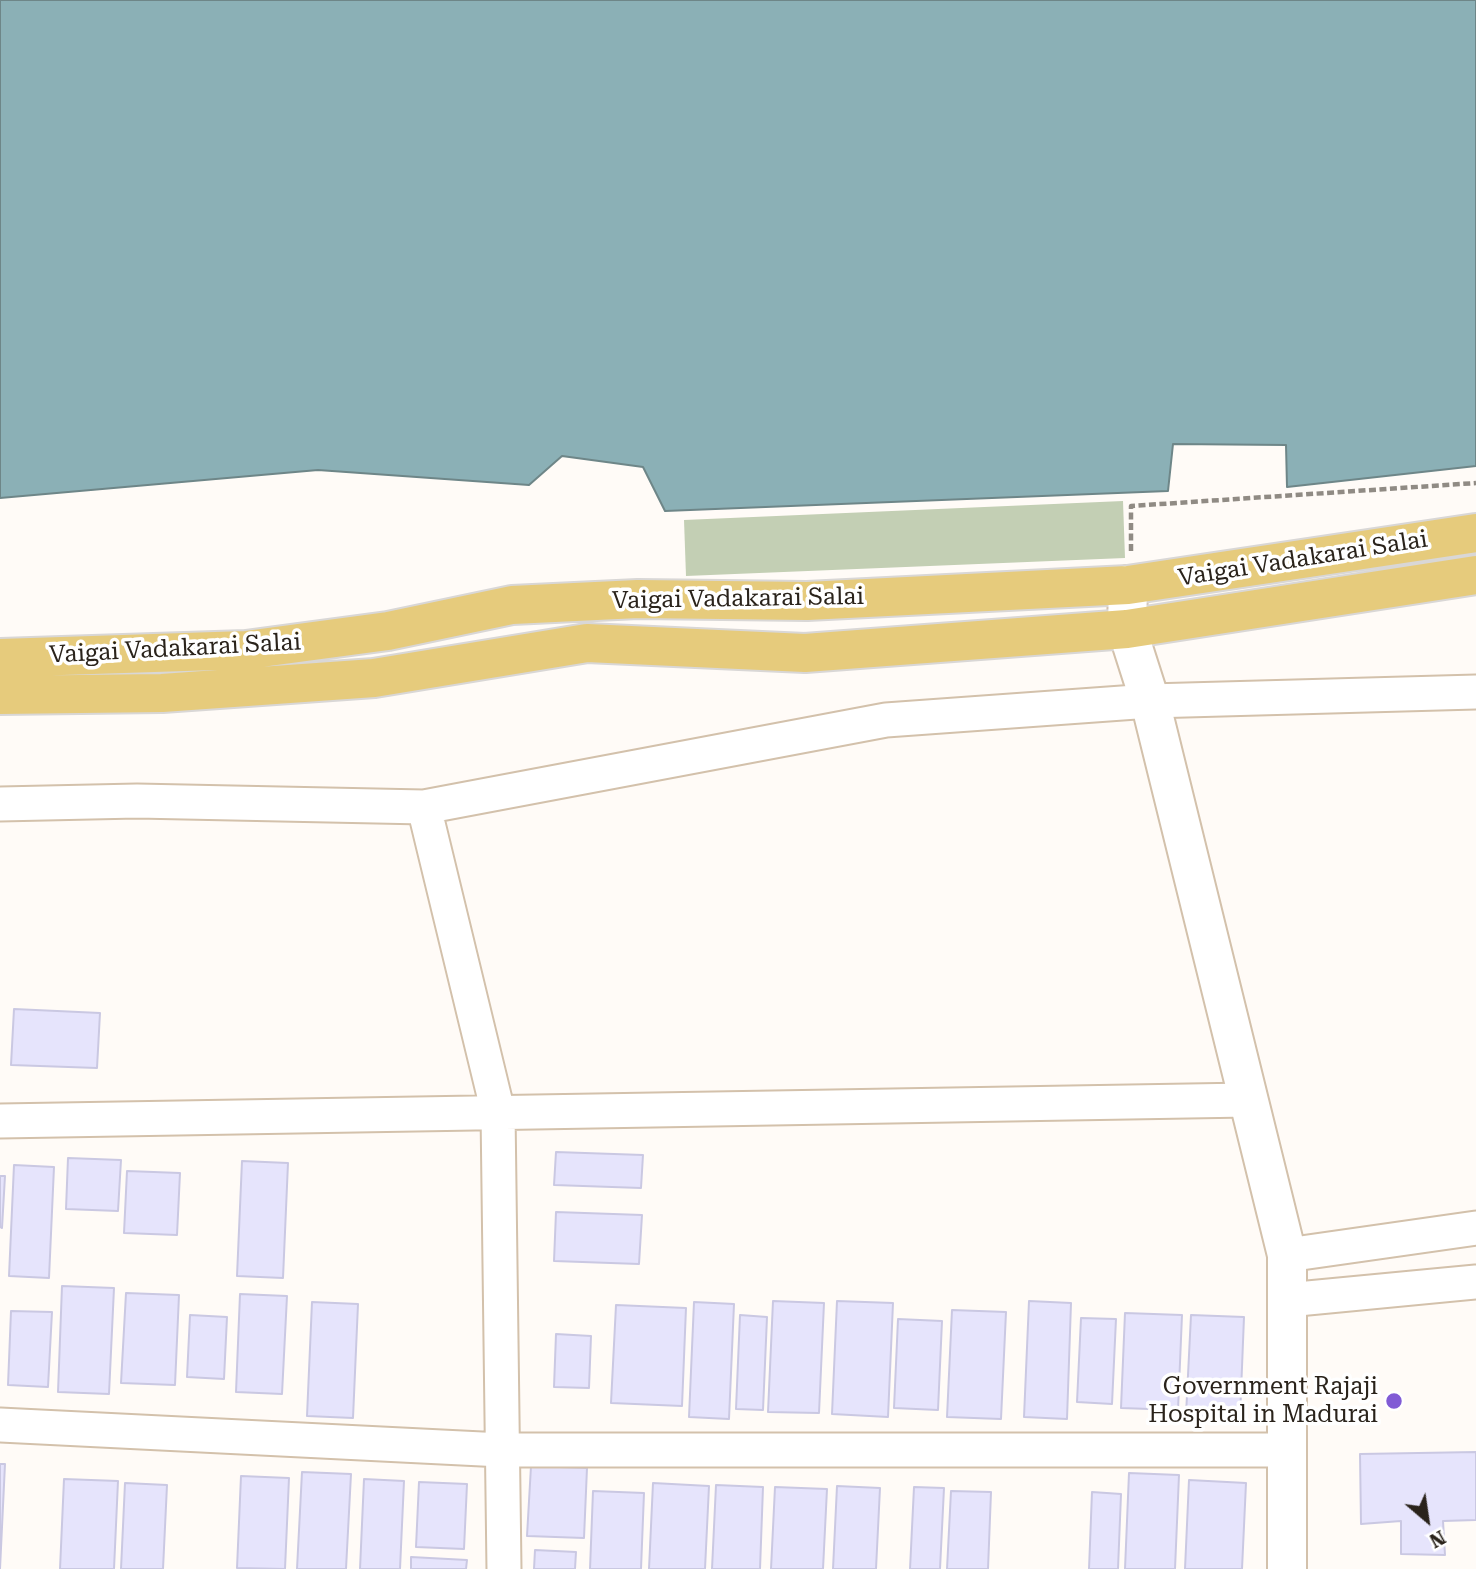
<!DOCTYPE html>
<html>
<head>
<meta charset="utf-8">
<style>
  body { margin:0 }
  #map { position:relative; width:1476px; height:1569px; overflow:hidden; background:#fffbf7; font-family:"Roboto Serif",serif }
  canvas { display:block }
  .north { position:absolute; left:1392px; top:1485px; width:70px; height:70px; -webkit-text-stroke:5px #fff; paint-order:stroke; rotate:151deg; font-size:19px; font-weight:700; line-height:28px; text-align:center; color:#2a231b }
  .north::after { content:''; display:block; margin:auto; width:24px; height:32px; background:#2a231b; clip-path:polygon(50% 0,100% 100%,50% 72%,0 100%) }
</style>
</head>
<body>
<div id="map">
<canvas width="1476" height="1569"></canvas>
<div class="north">N</div>
</div>
<script>
const ctx = document.querySelector('canvas').getContext('2d');
ctx.lineJoin = 'round';
function paint(path, color) {
  ctx.fillStyle = color;
  ctx.fill(path, 'evenodd');
}
function stroke(path, color, width, dash) {
  ctx.strokeStyle = color;
  ctx.lineWidth = width;
  ctx.lineCap = dash ? 'butt' : 'round';
  ctx.setLineDash(dash || []);
  ctx.stroke(path);
}
function write(font, color, halo, rows, align = 'center') {
  ctx.font = font + ' "Roboto Serif",serif';
  ctx.lineWidth = 7;
  ctx.setLineDash([]);
  ctx.textBaseline = 'middle';
  ctx.strokeStyle = halo;
  ctx.fillStyle = color;
  for (const [text, x, y, turn = 0] of rows) {
    ctx.save();
    ctx.translate(x, y);
    ctx.rotate((+turn || 0) * Math.PI / 180);
    ctx.textAlign = isNaN(turn) ? turn : align;
    if (halo) ctx.strokeText(text, 0, 0);
    ctx.fillText(text, 0, 0);
    ctx.restore();
  }
}
paint(new Path2D(`
  M1123 501 1125 558 686 576 684 520Z`), '#c3cfb4');
const water = new Path2D(`
  M0 0H1476V466L1287 487 1286 445 1173 444 1168 491 665 511 643 467 562 456 529 485 318 470 0 498Z`);
paint(water, '#8bb0b6');
stroke(water, '#6e8688', 2);
const building = new Path2D(`
  M14 1009 100 1013 97 1068 11 1065Z
  M556 1152 643 1155 641 1188 554 1185Z
  M68 1158 121 1160 118 1211 66 1209Z
  M242 1161 288 1163 283 1278 237 1276Z
  M14 1165 54 1167 49 1278 9 1276Z
  M127 1171 180 1173 177 1235 124 1233Z
  M0 1176H5L2 1228 0 1227Z
  M556 1212 642 1215 639 1264 554 1261Z
  M62 1286 114 1288 109 1394 58 1392Z
  M126 1293 179 1295 175 1385 121 1383Z
  M240 1294 287 1296 282 1394 236 1392Z
  M773 1301 824 1303 819 1413 768 1412Z
  M837 1301 893 1303 888 1417 832 1414Z
  M1029 1301 1071 1303 1067 1419 1024 1417Z
  M312 1302 358 1304 353 1418 307 1416Z
  M694 1302 734 1304 729 1419 689 1417Z
  M616 1305 686 1308 682 1406 611 1403Z
  M952 1310 1006 1312 1001 1419 947 1417Z
  M11 1311 52 1312 48 1387 8 1385Z
  M1125 1313 1182 1315 1178 1410 1121 1408Z
  M190 1315 227 1317 224 1379 187 1377Z
  M740 1315 767 1317 763 1410 736 1409Z
  M1191 1315 1244 1317 1240 1417 1186 1415Z
  M1081 1318 1116 1319 1112 1404 1077 1402Z
  M898 1319 942 1321 938 1410 894 1408Z
  M556 1334 591 1336 589 1388 554 1387Z
  M1476 1452V1520L1443 1521 1445 1555 1401 1554V1521L1361 1524 1360 1454Z
  M0 1464H5L0 1569Z
  M531 1466 587 1468 584 1538 527 1536Z
  M302 1472 351 1474 346 1569H297Z
  M1129 1473 1179 1475 1175 1569H1125Z
  M241 1476 289 1478 285 1569 237 1568Z
  M64 1479 118 1481 114 1569H60Z
  M364 1479 404 1481 400 1569H360Z
  M1189 1480 1246 1483 1242 1569H1185Z
  M419 1482 467 1484 464 1549 416 1547Z
  M125 1483 167 1485 163 1569H121Z
  M653 1483 709 1486 705 1569H649Z
  M716 1485 763 1487 760 1569H712Z
  M837 1486 880 1488 876 1569H833Z
  M775 1487 827 1489 823 1569H771Z
  M914 1487 944 1488 940 1569H910Z
  M593 1491 644 1493 641 1569H590Z
  M951 1491 991 1492 988 1569H947Z
  M1092 1492 1121 1494 1118 1569H1089Z
  M535 1550 576 1552 575 1569H534Z
  M411 1557 467 1560 466 1569H411Z`);
paint(building, '#e6e4fc');
stroke(building, '#cac8e2', 2);
const minor = new Path2D(`
  M0 804 137 801 424 807 886 720 1150 701 1476 692
  M424 807 498 1112 504 1569
  M0 1121 1248 1100
  M1287 1255 1476 1228
  M1287 1300 1476 1282
  M0 1425 502 1450H1287`);
const tertiary = new Path2D(`
  M1128 585 1127 629 1150 701 1287 1255V1569`);
const primary = new Path2D(`
  M0 658 246 650 388 631 512 605 638 599 807 601 1128 585 1476 533
  M0 695 162 693 374 678 587 643 805 653 1127 629 1476 575`);
stroke(minor, '#d3c1ab', 37);
stroke(tertiary, '#d3c1ab', 42);
stroke(primary, '#d9d7d6', 42);
stroke(new Path2D(`
  M1131 551V506L1476 483`), '#908b84', 4.5, [7, 3.5]);
stroke(minor, '#fff', 33);
stroke(tertiary, '#fff', 38);
stroke(primary, '#e6cb7c', 38);
for (const [x, y, r, color] of [
  [1394,1401,9,"#815bd5"]
]) {
  const dot = new Path2D();
  dot.arc(x, y, r, 0, 2 * Math.PI);
  ctx.fillStyle = color;
  ctx.fill(dot);
  stroke(dot, '#fff', 2.5);
}
write('24px', '#2a231b', '#fff', [
  ["Vaigai Vadakarai Salai",1303,559,-9],
  ["Vaigai Vadakarai Salai",738,599,-1],
  ["Vaigai Vadakarai Salai",175,649,-3]
]);
write('24px', '#2a231b', '#fff', [
  ["Government Rajaji",1378,1387],
  ["Hospital in Madurai",1378,1415]
], 'right');
</script>
</body>
</html>
